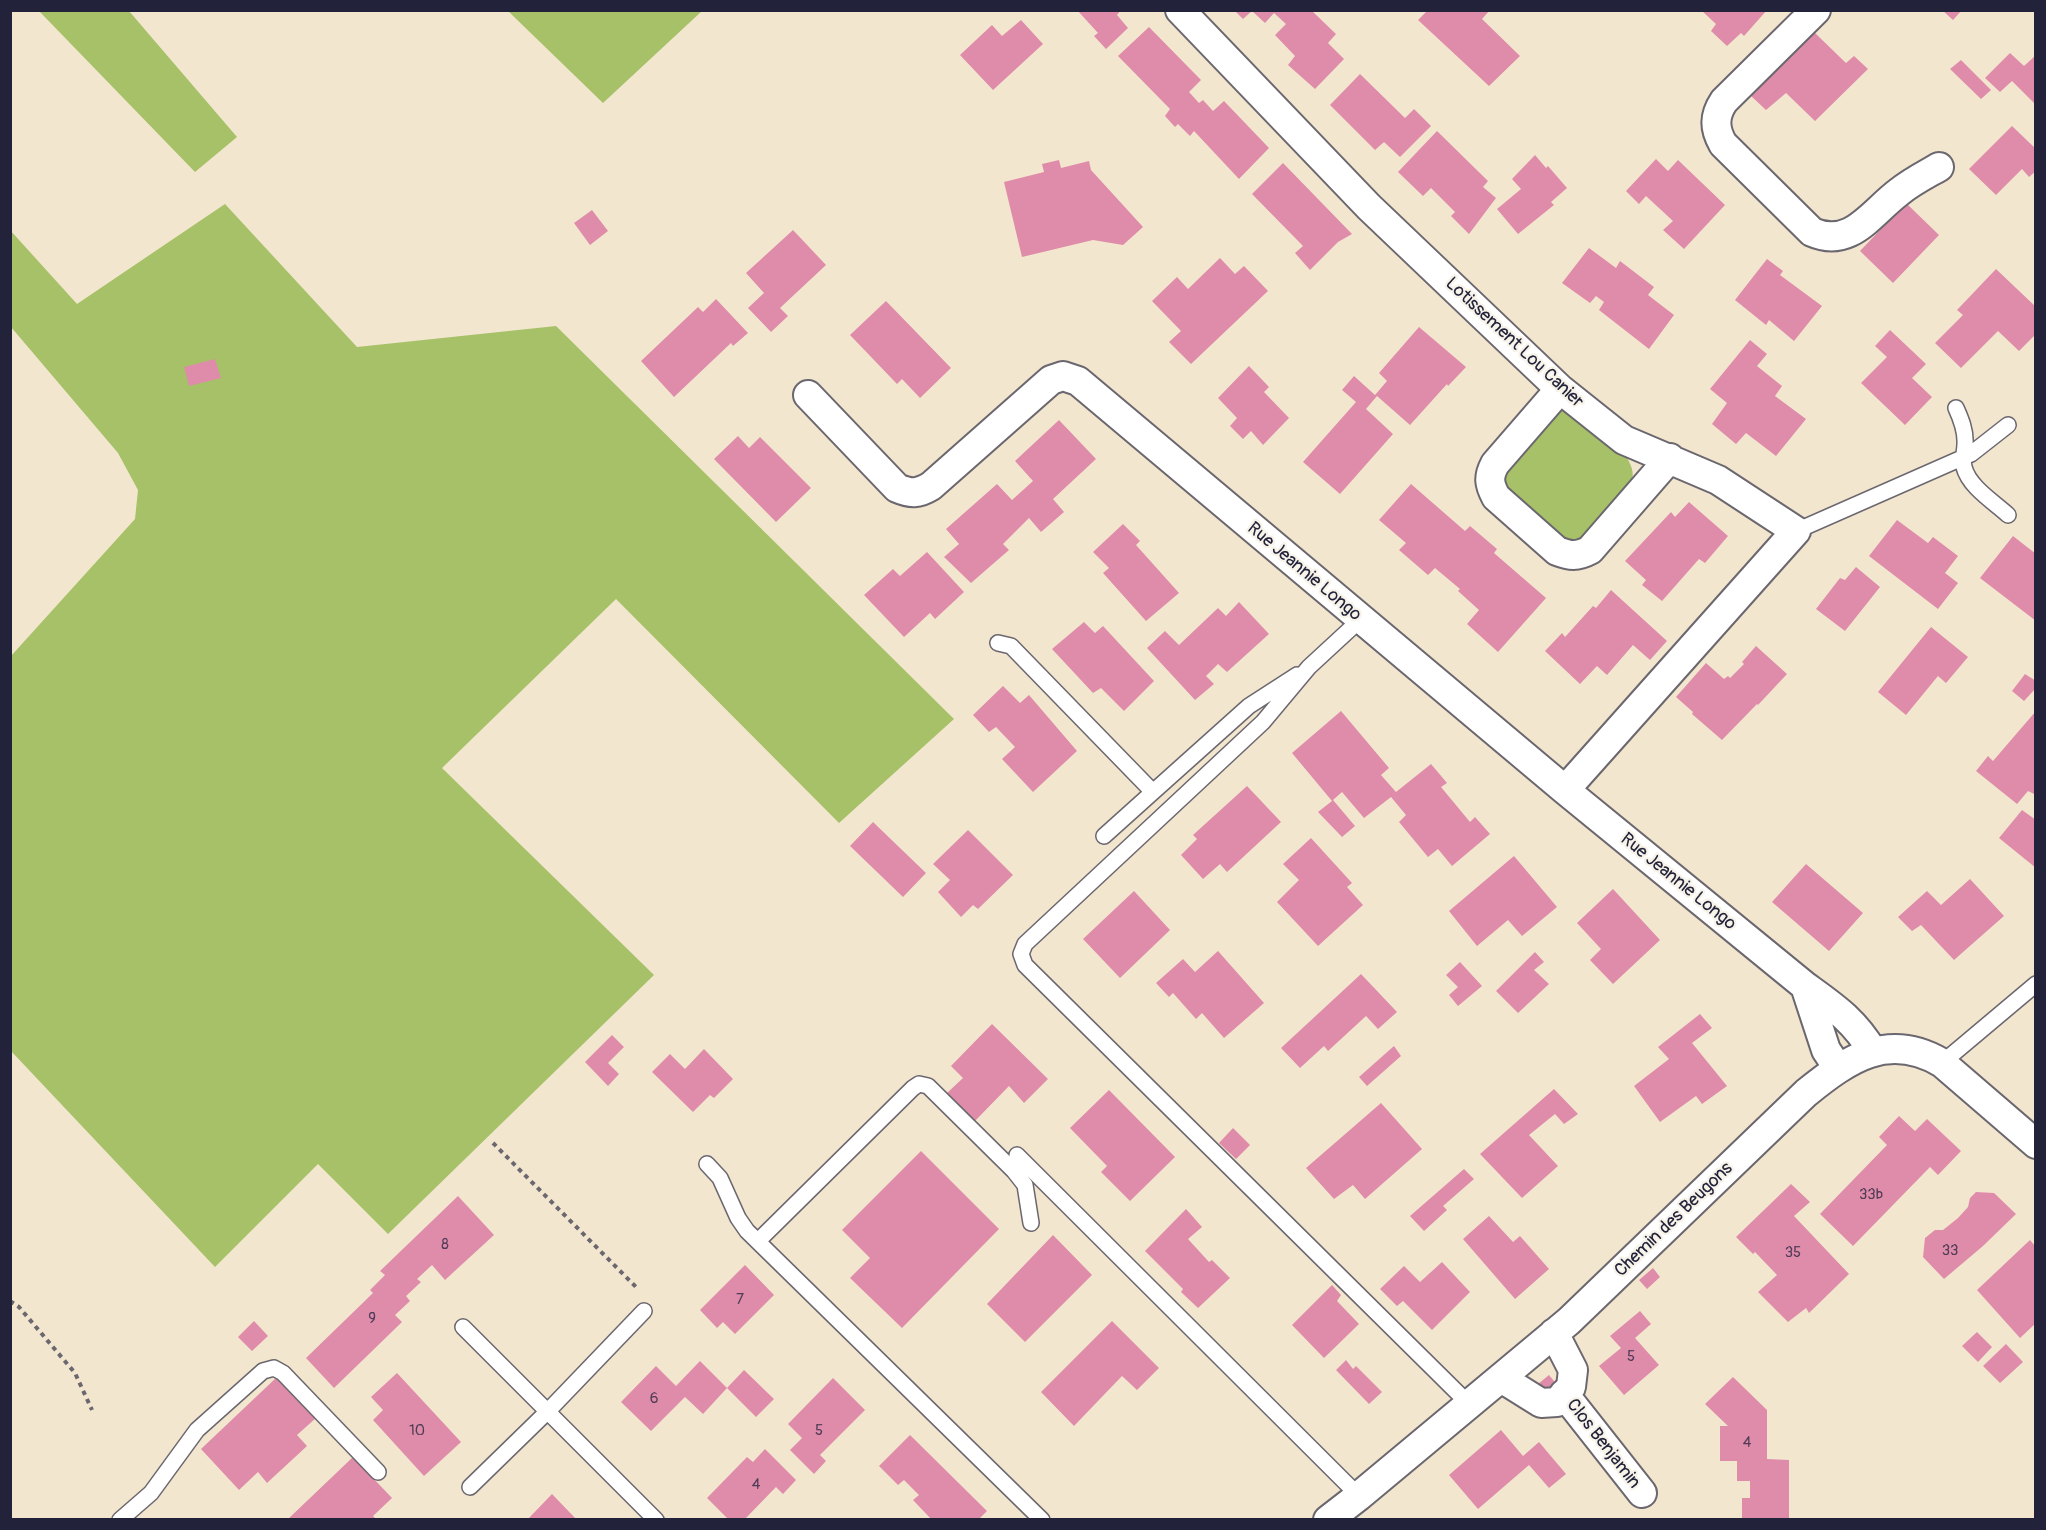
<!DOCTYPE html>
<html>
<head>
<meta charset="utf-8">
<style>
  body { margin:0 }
  #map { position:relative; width:2046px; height:1530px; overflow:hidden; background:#f3e6cf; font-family:Pangolin,sans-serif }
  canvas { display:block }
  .frame { position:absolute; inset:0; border:12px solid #22223b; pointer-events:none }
</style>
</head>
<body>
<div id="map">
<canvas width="2046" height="1530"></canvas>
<div class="frame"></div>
</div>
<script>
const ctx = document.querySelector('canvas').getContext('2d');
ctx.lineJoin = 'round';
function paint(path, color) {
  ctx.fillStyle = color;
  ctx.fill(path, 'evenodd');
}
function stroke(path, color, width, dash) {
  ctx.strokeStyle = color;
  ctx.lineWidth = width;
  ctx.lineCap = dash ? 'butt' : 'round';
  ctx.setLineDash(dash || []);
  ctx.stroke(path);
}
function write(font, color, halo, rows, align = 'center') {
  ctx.font = font + ' Pangolin,sans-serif';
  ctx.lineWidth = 4.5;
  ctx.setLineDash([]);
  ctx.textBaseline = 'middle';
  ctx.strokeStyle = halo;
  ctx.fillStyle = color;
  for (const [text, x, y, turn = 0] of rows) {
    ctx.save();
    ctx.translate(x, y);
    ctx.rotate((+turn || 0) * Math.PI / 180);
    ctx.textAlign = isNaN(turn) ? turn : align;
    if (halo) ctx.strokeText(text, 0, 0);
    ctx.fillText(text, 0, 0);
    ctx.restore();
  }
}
paint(new Path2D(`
  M39 11H129L237 137 195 172Z
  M508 11H702L603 103Z
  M225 204 357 347 556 326 954 719 839 823 616 599 442 768 654 975 388 1234 318 1164 215 1267 11 1051V656L135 519 138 490 118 453 11 327 10 230 77 304Z
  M1560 410 1568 412 1626 456C1633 468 1635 475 1630 487L1580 541 1561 540 1502 485 1504 466Z`), '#a6c167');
paint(new Path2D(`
  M1077 10H1121L1117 15 1128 28 1106 49 1094 36 1098 33Z
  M1234 10H1311L1336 34 1328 43 1344 59 1315 89 1288 65 1295 56 1275 35 1286 24 1274 13 1265 23 1252 11 1243 19Z
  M1428 10H1490L1482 19 1520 56 1489 86 1418 20Z
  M1701 10H1767L1744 36 1741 33 1727 46 1711 31 1716 24Z
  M1942 10H1962L1953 20Z
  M1021 20 1043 44 993 90 960 55 992 25 1002 36Z
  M1149 27 1201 80 1189 92 1199 103 1203 100 1213 111 1224 101 1269 148 1239 179 1194 131 1190 136 1178 124 1175 127 1165 116 1170 109 1118 56Z
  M1814 32 1846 63 1854 56 1868 69 1815 121 1786 93 1766 110 1750 95Z
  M2010 53 2024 66 2036 55V105L2012 81 2000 92 1985 78Z
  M1961 60 1991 90 1981 99 1950 69Z
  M1360 74 1405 118 1414 109 1431 126 1400 157 1384 142 1375 150 1330 105Z
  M2012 126 2036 149V171L2029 177 2022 169 1996 195 1969 169Z
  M1437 131 1488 181 1483 187 1496 198 1469 234 1451 216 1455 212 1431 188 1423 196 1398 172Z
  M1535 155 1546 168 1548 166 1567 188 1551 202 1554 205 1518 234 1497 209 1521 189 1512 179Z
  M1656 159 1668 171 1678 160 1725 205 1684 249 1663 230 1673 221 1646 196 1639 204 1626 191Z
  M1059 160 1061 168 1089 161 1091 170 1143 227 1123 245 1093 240 1022 257 1004 182 1044 172 1042 164Z
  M1283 163 1352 234 1338 242 1310 270 1295 253 1303 246 1252 194Z
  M1906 203 1939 235 1893 283 1860 251Z
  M592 210 608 231 590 245 574 223Z
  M793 230 826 265 780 308 788 316 771 332 748 308 764 293 746 273Z
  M1589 248 1616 268 1620 261 1654 287 1648 295 1674 315 1649 349 1599 310 1604 302 1596 296 1590 303 1562 283Z
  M1220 258 1235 274 1244 266 1268 291 1191 364 1169 342 1181 331 1152 301 1177 277 1188 289Z
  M1767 259 1783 271 1780 275 1822 306 1794 341 1769 320 1766 325 1735 300Z
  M1996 269 2036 307V334L2019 351 1998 331 1961 368 1935 343 1963 315 1957 310Z
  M716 299 748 333 733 346 731 343 674 397 641 361 698 307 703 312Z
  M886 301 951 368 920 398 902 379 897 384 850 335Z
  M1419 327 1466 367 1448 386 1447 384 1410 425 1377 396 1366 409 1393 434 1340 494 1303 462 1356 402 1342 390 1354 376 1375 395 1387 381 1379 373Z
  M1890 330 1926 364 1912 378 1932 397 1905 425 1861 383 1887 357 1875 346Z
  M1750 340 1767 354 1757 366 1782 386 1775 396 1806 419 1776 456 1746 433 1736 444 1712 424 1727 403 1710 389Z
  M215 359 221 378 189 386 184 367Z
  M1249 366 1269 387 1264 392 1289 418 1263 445 1251 431 1243 439 1230 426 1237 418 1218 398Z
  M1059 420 1096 459 1053 499 1064 512 1041 532 1029 518 1003 544 1009 550 971 583 944 557 959 544 946 529 997 484 1012 500 1033 481 1015 461Z
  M738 436 749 448 760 437 811 488 776 522 714 459Z
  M1411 484 1465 531 1470 526 1497 549 1494 553 1546 598 1498 652 1467 624 1479 610 1458 591 1460 589 1435 568 1428 575 1399 550 1406 543 1379 520Z
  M1689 502 1728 536 1705 563 1699 559 1662 601 1642 585 1646 580 1625 561 1671 512 1675 517Z
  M1897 520 1928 543 1933 537 1958 556 1945 573 1958 583 1938 609 1869 556Z
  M1123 524 1140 541 1136 545 1179 593 1146 621 1103 573 1109 568 1093 552Z
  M2013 536 2036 554V621L1980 578Z
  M927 552 964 592 935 619 930 613 904 637 864 595 893 569 900 576Z
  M1856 567 1880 587 1845 631 1816 609 1840 578 1845 580Z
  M1611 590 1667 641 1650 660 1633 645 1607 675 1597 666 1580 684 1545 651 1562 633 1565 637 1593 606 1596 608Z
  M1239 602 1269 634 1227 672 1218 664 1206 676 1214 684 1195 700 1147 648 1165 631 1179 645 1218 608 1226 616Z
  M1084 622 1095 633 1103 626 1154 681 1124 711 1101 688 1093 693 1052 649Z
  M1931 627 1968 657 1946 683 1938 676 1906 715 1878 692Z
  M1756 646 1787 674 1758 705 1757 704 1722 740 1692 714 1693 712 1676 697 1706 663 1724 679 1728 676 1730 678 1744 664 1742 662Z
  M2025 674 2036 681V688L2024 701 2012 691Z
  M1003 686 1020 703 1029 695 1077 751 1033 792 1002 759 1015 747 996 727 989 732 973 715Z
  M1341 711 1389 768 1381 775 1396 792 1431 764 1447 783 1441 787 1470 822 1475 817 1490 834 1452 866 1438 849 1428 857 1399 822 1406 815 1391 797 1364 818 1342 792 1333 800 1355 826 1342 837 1318 812 1332 801 1292 753Z
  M2036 711V795L2028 791 2017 804 1976 771 1988 756 1993 761Z
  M1247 786 1281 822 1227 872 1220 864 1203 879 1181 855 1197 839 1193 835Z
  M2022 810 2036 820V868L1999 838Z
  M873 822 926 873 903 897 850 846Z
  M968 830 1013 875 978 909 973 905 961 917 938 892 950 880 933 864Z
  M1311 838 1352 883 1347 887 1363 905 1318 946 1277 902 1299 880 1283 864Z
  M1514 856 1557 907 1522 936 1508 920 1477 946 1449 911Z
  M1806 864 1863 913 1829 951 1772 902Z
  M1970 879 2004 916 1954 960 1921 925 1912 931 1898 917 1927 891 1941 905Z
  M1613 889 1660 940 1613 984 1590 960 1601 949 1577 923Z
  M1134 891 1170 930 1120 978 1083 939Z
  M1218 951 1264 1003 1224 1038 1202 1013 1196 1019 1173 993 1169 997 1156 983 1183 959 1195 972Z
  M1535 952 1544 962 1534 970 1549 984 1518 1013 1496 991Z
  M1460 962 1482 986 1458 1006 1449 995 1458 987 1446 975Z
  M1361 974 1397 1012 1378 1029 1366 1016 1328 1051 1324 1046 1300 1068 1281 1048Z
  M1700 1014 1712 1028 1692 1043 1727 1086 1702 1104 1696 1096 1660 1122 1634 1086 1669 1059 1658 1047Z
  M992 1024 1048 1079 1024 1103 1009 1086 974 1122 946 1094 963 1078 951 1066Z
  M612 1035 624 1047 608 1063 619 1074 608 1086 585 1062Z
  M1394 1046 1401 1056 1367 1086 1359 1077Z
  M704 1049 733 1079 714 1098 710 1095 693 1112 652 1072 670 1054 685 1069Z
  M1554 1089 1578 1114 1564 1124 1555 1114 1529 1135 1558 1166 1522 1198 1480 1154Z
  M1109 1090 1175 1157 1130 1201 1101 1172 1107 1166 1070 1128Z
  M1381 1103 1422 1149 1365 1199 1353 1185 1334 1199 1306 1168Z
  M1899 1116 1915 1131 1927 1119 1961 1151 1938 1175 1930 1167 1853 1246 1820 1214 1887 1145 1879 1137Z
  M1233 1128 1250 1145 1236 1159 1219 1143Z
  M921 1151 999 1229 902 1328 850 1278 870 1258 842 1230Z
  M1464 1169 1474 1179 1443 1206 1447 1210 1424 1231 1410 1216Z
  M1791 1184 1810 1202 1794 1216 1849 1274 1809 1313 1806 1308 1788 1322 1758 1292 1777 1275 1755 1252 1753 1254 1736 1237Z
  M1976 1192 1994 1193 2016 1214 1983 1246 1944 1279 1923 1257 1925 1238 1935 1230H1943L1958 1218 1968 1207 1970 1198Z
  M458 1196 494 1235 445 1280 432 1265 417 1279 421 1282 406 1296 410 1301 395 1315 402 1322 334 1388 306 1358 373 1293 370 1290 385 1275 380 1271Z
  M1186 1209 1202 1227 1188 1239 1209 1262 1212 1260 1230 1278 1198 1308 1181 1292 1183 1289 1145 1251Z
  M1489 1216 1513 1242 1520 1236 1549 1269 1515 1299 1463 1239Z
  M1053 1235 1092 1275 1025 1342 987 1304Z
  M2030 1240 2036 1247V1323L2020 1338 1977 1290Z
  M1442 1262 1470 1292 1432 1330 1403 1301 1397 1306 1380 1289 1404 1266 1420 1282Z
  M745 1265 774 1295 735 1334 723 1322 717 1328 700 1310Z
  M1653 1268 1660 1277 1647 1289 1639 1280Z
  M1332 1285 1341 1295 1337 1301 1359 1324 1324 1358 1292 1325Z
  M1640 1311 1651 1324 1635 1338 1659 1365 1624 1395 1599 1366 1621 1348 1610 1336Z
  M254 1321 268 1336 252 1351 238 1337Z
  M1112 1321 1159 1368 1137 1390 1122 1376 1074 1426 1041 1392Z
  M1977 1332 1992 1347 1978 1362 1962 1346Z
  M2006 1344 2023 1362 2000 1383 1983 1366Z
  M1346 1360 1353 1369 1356 1366 1382 1392 1369 1404 1336 1370Z
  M700 1361 727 1388 744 1370 774 1399 756 1417 727 1388 703 1414 685 1397 651 1431 621 1402 656 1366 676 1386Z
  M397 1373 461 1442 424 1476 373 1420 383 1410 371 1397Z
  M1549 1375 1558 1386 1548 1396 1538 1384Z
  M277 1377 316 1418 297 1435 307 1446 267 1483 258 1472 239 1490 201 1449Z
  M1733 1377 1767 1410V1459L1789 1460V1520H1742V1498H1750V1481H1737V1461H1720V1426H1728L1705 1404Z
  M833 1378 865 1410 820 1455 826 1461 814 1474 790 1450 802 1438 788 1424Z
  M1501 1430 1523 1456 1539 1442 1566 1474 1549 1488 1529 1465 1478 1509 1449 1475Z
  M910 1435 987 1511 978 1520H932L913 1500 919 1495 904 1480 898 1485 879 1466Z
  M765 1449 796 1480 783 1494 776 1487 744 1520H729L707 1498 747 1457 753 1462Z
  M353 1457 392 1498 373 1516 377 1520H287Z
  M552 1494 577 1520H527Z`), '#df8caa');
const service = new Path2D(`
  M1956 408C1961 419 1966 431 1965 444 1965 452 1962 459 1964 467 1969 487 1994 502 2008 515
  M1796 531 1971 454 2008 425
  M1361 619 1309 667 1263 722 1025 944 1021 954 1025 965 1469 1404
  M998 643 1011 646 1153 792 1249 706 1297 675
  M1104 836 1153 792
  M1942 1063 2036 984
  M1017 1155 1359 1496
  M707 1164 720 1178 738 1218 747 1231 1042 1520
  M758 1241 913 1088 919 1084 928 1086 1014 1171 1025 1185 1031 1223
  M463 1327 656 1520
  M470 1487 548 1411 644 1311
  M120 1520 151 1493 197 1430 263 1371 274 1368 283 1373 378 1472`);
const minor = new Path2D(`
  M1180 10 1369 207 1560 389 1624 440 1718 480 1796 531 1565 790
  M1816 10 1724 101C1714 116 1714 128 1723 144L1812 232C1851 249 1871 213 1899 192 1911 182 1925 175 1939 167
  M1560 389 1495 464C1488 477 1489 484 1496 497L1557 551C1570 556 1577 557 1590 550L1670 458
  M808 395 897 488C911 494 918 494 931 486L1051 380 1063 376 1078 381 1565 790 1805 986
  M1838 1068 1826 1050 1805 986C1834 1007 1854 1020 1873 1052
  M1501 1378 1541 1403 1557 1402 1571 1387 1573 1370 1554 1333
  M1564 1394 1642 1493
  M1328 1520 1359 1496 1569 1321 1806 1093C1848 1059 1888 1031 1942 1063L2036 1144`);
stroke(service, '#6b676f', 18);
stroke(minor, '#6b676f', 32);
stroke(new Path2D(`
  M493 1143 636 1287
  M10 1301 19 1307 75 1373 92 1410`), '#6b676f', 4, [4.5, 4.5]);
stroke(service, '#fff', 15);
stroke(minor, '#fff', 28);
write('15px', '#513c57', null, [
  ["33b",1871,1195],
  ["8",445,1245],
  ["33",1950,1251],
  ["35",1793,1253],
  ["7",740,1300],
  ["9",372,1319],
  ["5",1631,1357],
  ["6",654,1399],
  ["10",417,1431],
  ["5",819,1431],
  ["4",1747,1443],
  ["4",756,1485]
]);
write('18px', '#22223b', '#f7f3e8', [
  ["Lotissement Lou Canier",1514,343,43],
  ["Rue Jeannie Longo",1304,572,40],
  ["Rue Jeannie Longo",1678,882,39],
  ["Chemin des Beugons",1674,1220,-44],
  ["Clos Benjamin",1603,1444,52]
]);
</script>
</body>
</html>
